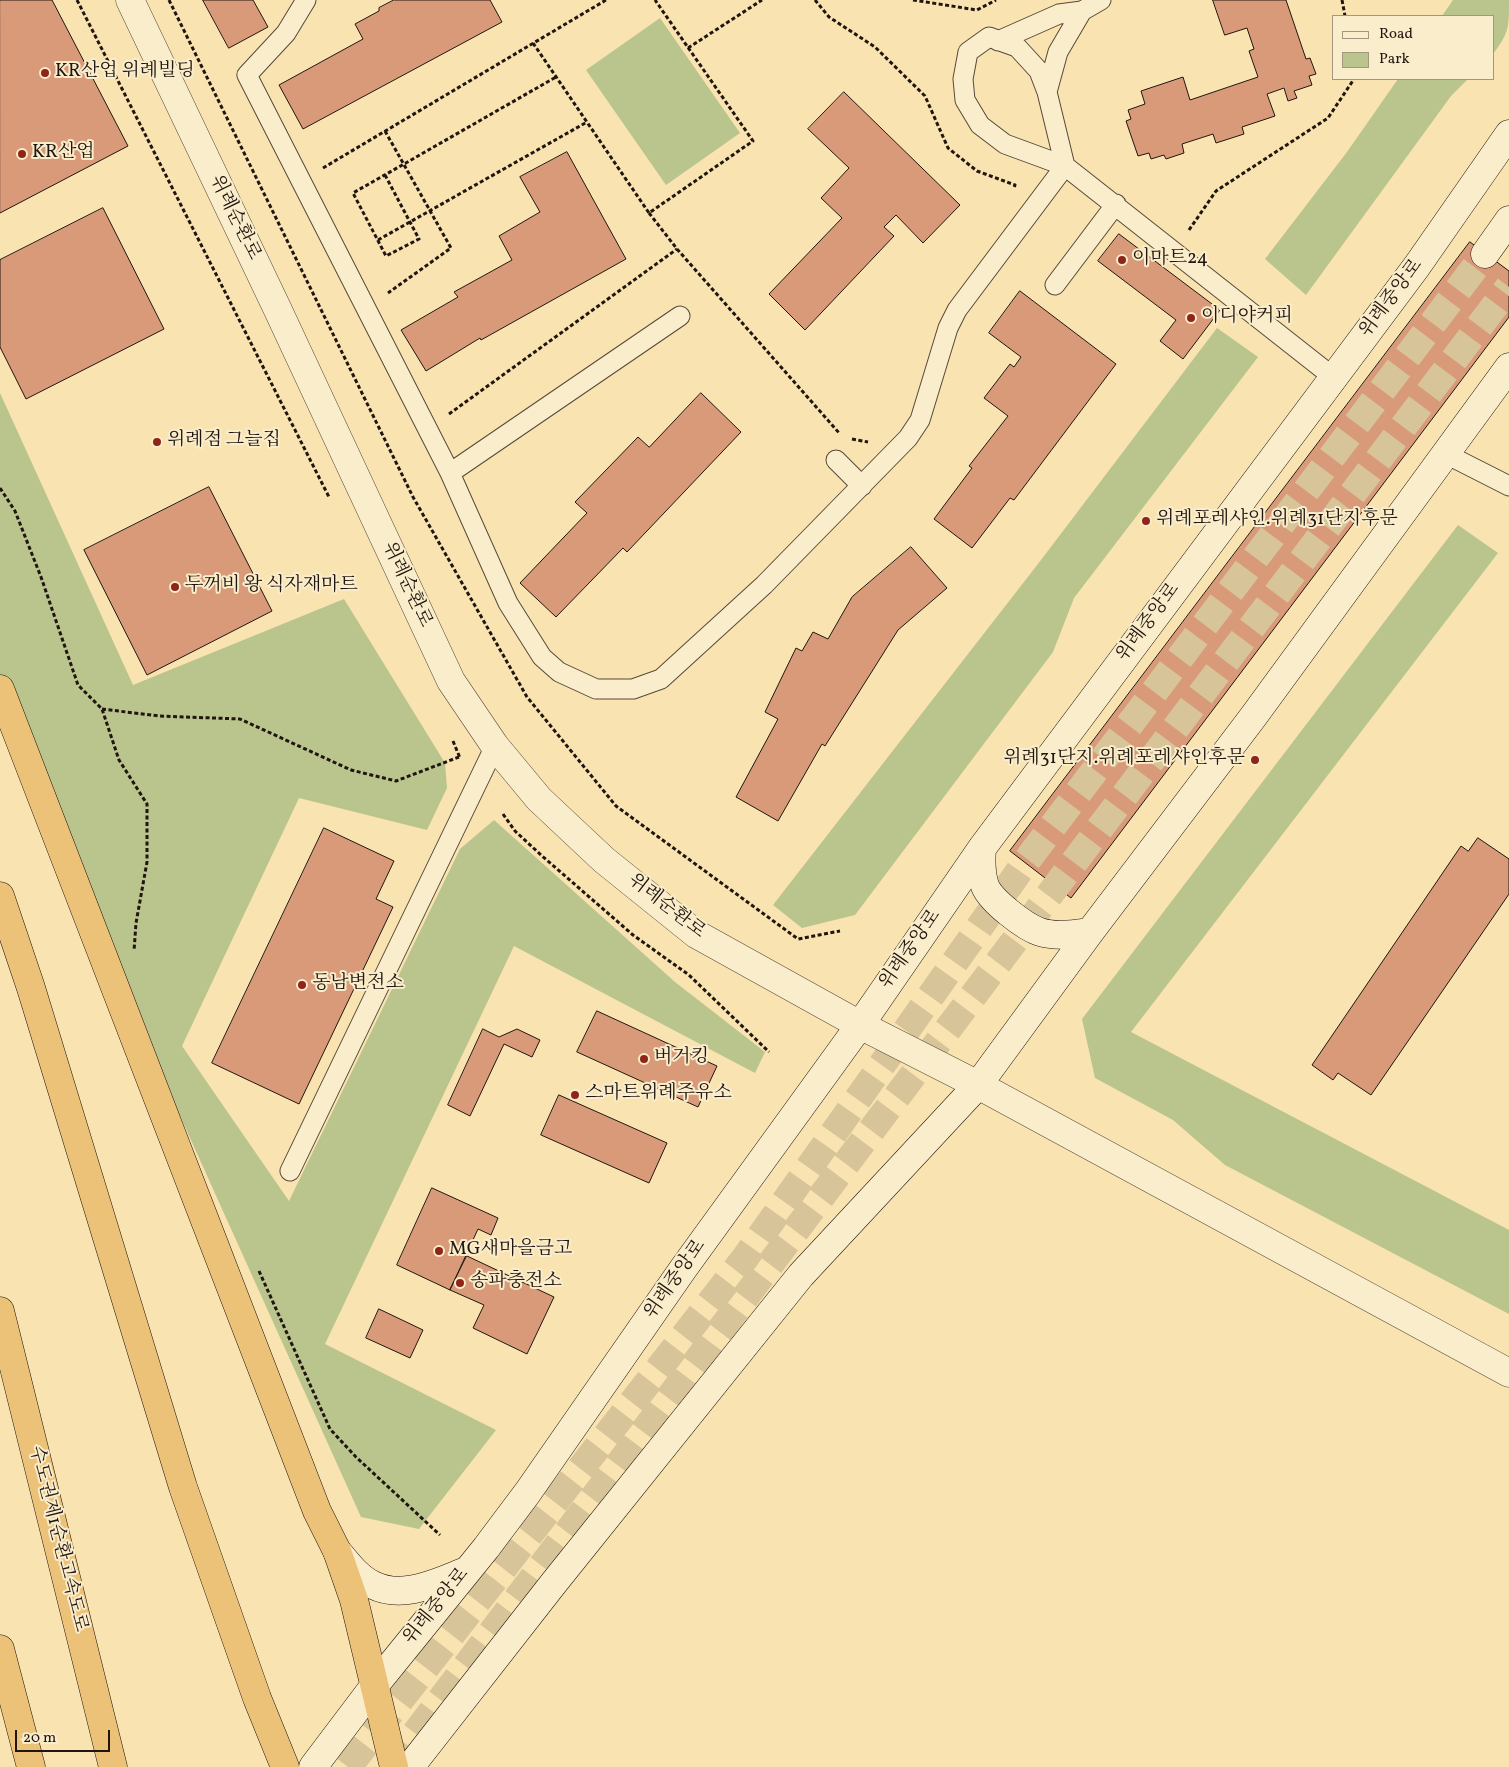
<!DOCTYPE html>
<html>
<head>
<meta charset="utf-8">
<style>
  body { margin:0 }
  #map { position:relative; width:1509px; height:1767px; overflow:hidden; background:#f8e3b1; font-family:Vollkorn,serif }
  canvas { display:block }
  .legend { position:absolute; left:1332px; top:15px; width:162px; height:65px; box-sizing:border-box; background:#faedcc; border:1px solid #a39780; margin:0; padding:6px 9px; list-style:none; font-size:15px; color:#21160f }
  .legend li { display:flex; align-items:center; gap:10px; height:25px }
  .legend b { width:25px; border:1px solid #a39780 }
  .scale { position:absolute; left:15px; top:1730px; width:95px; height:22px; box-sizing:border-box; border:2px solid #21160f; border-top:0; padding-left:6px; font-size:15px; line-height:18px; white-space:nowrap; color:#21160f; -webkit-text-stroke:4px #faedcc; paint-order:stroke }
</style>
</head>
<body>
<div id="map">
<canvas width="1509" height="1767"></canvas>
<ul class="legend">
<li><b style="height:6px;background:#faedcc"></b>Road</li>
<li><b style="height:14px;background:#bac48d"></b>Park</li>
</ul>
<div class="scale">20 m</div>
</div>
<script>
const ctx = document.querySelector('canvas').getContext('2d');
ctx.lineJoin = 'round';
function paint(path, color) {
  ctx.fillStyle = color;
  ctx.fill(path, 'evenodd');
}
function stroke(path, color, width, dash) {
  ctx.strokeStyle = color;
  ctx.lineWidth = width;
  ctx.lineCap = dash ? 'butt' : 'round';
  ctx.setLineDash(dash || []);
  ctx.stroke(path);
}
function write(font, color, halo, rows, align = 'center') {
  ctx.font = font + ' Vollkorn,"Noto Serif KR",serif';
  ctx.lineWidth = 4;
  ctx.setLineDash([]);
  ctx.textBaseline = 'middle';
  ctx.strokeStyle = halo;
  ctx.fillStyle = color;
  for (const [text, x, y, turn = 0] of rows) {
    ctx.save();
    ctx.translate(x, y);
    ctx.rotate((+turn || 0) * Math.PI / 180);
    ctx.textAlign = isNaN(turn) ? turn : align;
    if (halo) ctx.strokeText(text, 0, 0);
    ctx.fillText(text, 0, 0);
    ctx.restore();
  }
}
paint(new Path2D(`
  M1453 0H1509C1509 28 1509 33 1493 54V16H1442Z
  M660 18 740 133 666 185 586 70Z
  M1398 79H1468L1451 96 1306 295 1265 259 1347 152Z
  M1217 328 1258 357 1074 598 1053 652 855 915 802 928 773 905 1041 560Z
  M0 393 133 685 344 599 445 763 447 788 427 830 299 798 182 1046 289 1201 460 849 494 820 675 982 765 1052 755 1073 514 946 325 1344 496 1430 419 1529 361 1517 149 1047 0 678Z
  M1458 525 1498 553 1131 1032 1509 1230V1314L1225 1165 1173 1120 1095 1078 1082 1019Z`), '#bac48d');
const building = new Path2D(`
  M0 0H52L128 146 0 213Z
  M203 0H253L268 27 229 48Z
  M394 0H490L502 22 303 129 279 85 363 39 355 24 379 11V8Z
  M1213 0H1286L1306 59 1310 58 1316 74 1309 76 1312 85 1294 91 1297 98 1288 101 1284 88 1267 94 1275 116 1242 127 1244 134 1216 143 1213 134 1182 144 1184 153 1166 159 1164 155 1151 159 1149 153 1138 156 1126 121 1131 119 1128 110 1145 104 1141 91 1183 77 1190 100 1258 77 1249 51 1254 49 1247 28 1225 35Z
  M844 92 960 205 923 243 896 215 884 227 894 236 805 330 769 294 842 218 821 198 849 168 808 129Z
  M567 152 626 259 481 340 480 338 426 371 401 330 458 297 454 292 512 260 499 236 540 212 520 177Z
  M103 208 164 329 26 399 0 347V260Z
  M1119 234 1220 310 1183 359 1160 341 1176 320 1098 261Z
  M1470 242 1509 271V317L1071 898 1010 851Z
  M1020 291 1116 364 1014 500 1010 498 972 548 934 519 972 468 969 466 1008 416 984 398 1010 364 1014 367 1021 357 989 333Z
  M701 393 741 432 627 552 623 548 556 617 520 583 587 513 575 502 638 437 649 447Z
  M209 487 272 611 147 675 84 550Z
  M911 547 947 588 898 630 825 746 822 744 778 821 736 797 778 719 765 712 796 648 802 651 813 632 828 639 852 597Z
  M324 828 394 861 376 899 393 907 299 1104 212 1063Z
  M1478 838 1509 859V894L1371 1095 1338 1073 1333 1080 1312 1065 1461 846 1468 851Z
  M597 1011 717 1066 698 1107 577 1052Z
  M483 1029 499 1037 517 1029 540 1040 532 1057 504 1044 470 1116 448 1105Z
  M559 1095 667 1143 649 1183 541 1135Z
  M432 1188 498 1218 491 1235 478 1229 450 1290 397 1265Z
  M467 1256 554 1297 527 1354 473 1328 484 1305 450 1290Z
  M379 1309 423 1330 410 1358 366 1338Z`);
paint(building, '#d99a7a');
stroke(building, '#21160f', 1);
stroke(new Path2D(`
  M348 1767 745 1258 1025 863 1485 254
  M390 1767 1509 287`), '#d8c499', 28, [28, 14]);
const service = new Path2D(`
  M306 0 286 33 247 75 450 473 508 603 542 657 559 672 596 689H633L661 679 764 585 908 438 920 420 948 328 957 310 1065 166 1333 377
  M989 37 1017 47 1039 71 1047 92 1065 166 1005 144 980 125 965 100 963 79 968 52Z
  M998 41 1059 14 1082 11 1101 0
  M1047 92 1058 52 1082 11
  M1055 285 1116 204
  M1446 454 1509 486
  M836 460 862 486
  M450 473 680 316
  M290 1171 495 746`);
const tertiary = new Path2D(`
  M130 0 277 308 451 681 495 746 539 799 604 860 696 934 860 1025 978 1085 1509 1373`);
const secondary = new Path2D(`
  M1485 254 1509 220
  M982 848C981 860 981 874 985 886 991 901 1025 927 1040 932 1056 937 1074 934 1090 932
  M337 1551C347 1563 358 1578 373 1585 403 1600 438 1582 466 1571
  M313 1767 375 1685 486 1548 528 1492 683 1269 860 1025 982 848 1417 266 1509 134
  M410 1767 553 1584 801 1275 978 1085 1090 932 1253 717 1509 367`);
const motorway = new Path2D(`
  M0 689 317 1511 337 1551 354 1600 394 1767
  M0 896 31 988 183 1487 257 1698 285 1767
  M0 1311 113 1767
  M0 1649 31 1767`);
stroke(service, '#574938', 21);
stroke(tertiary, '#574938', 29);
stroke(secondary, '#21160f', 29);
stroke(motorway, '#21160f', 29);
stroke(new Path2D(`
  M77 0 329 497
  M169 0 413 497 527 697 616 806 798 939 840 931
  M815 0 829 17 875 47 925 96 948 148 977 171 1015 185 1014 188
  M913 0 977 10 996 0
  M1342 0 1345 16
  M533 43 649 213 753 141 655 0
  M688 48 762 0
  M385 131 451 248 388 293
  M323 168 606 0
  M385 175 419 239 386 256 353 193 404 164 556 77
  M649 213 677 249 840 434
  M1189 230 1216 191 1328 118 1354 79
  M378 240 587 122
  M449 414 677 249
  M852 439 868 442
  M0 488 15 511 41 577 78 685 102 709 119 760 147 804V862L136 923 134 951
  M102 709 159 716 240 719 351 770 396 781 459 757
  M453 741 460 758
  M503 814 515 831 541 855 633 935 689 975 769 1052
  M259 1271 330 1429 356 1457 440 1535`), '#21160f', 3, [4, 2.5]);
stroke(service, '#faedcc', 19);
stroke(tertiary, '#faedcc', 28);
stroke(secondary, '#faedcc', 28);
stroke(motorway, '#ecc278', 28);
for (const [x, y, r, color] of [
  [45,73,5,"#8f2418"],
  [22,154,5,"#8f2418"],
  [1122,260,5,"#8f2418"],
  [1191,318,5,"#8f2418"],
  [157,442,5,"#8f2418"],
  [1146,521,5,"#8f2418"],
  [175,587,5,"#8f2418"],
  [1255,760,5,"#8f2418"],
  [302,985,5,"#8f2418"],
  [644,1059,5,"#8f2418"],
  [575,1095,5,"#8f2418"],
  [439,1251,5,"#8f2418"],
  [460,1283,5,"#8f2418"]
]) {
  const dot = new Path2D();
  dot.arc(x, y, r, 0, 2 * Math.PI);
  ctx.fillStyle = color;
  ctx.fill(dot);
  stroke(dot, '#faedcc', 2);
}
write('19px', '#21160f', '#faedcc', [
  ["KR산업 위례빌딩",55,73],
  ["KR산업",32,154],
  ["이마트24",1132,260],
  ["이디야커피",1201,318],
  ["위례점 그늘집",167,442],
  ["위례포레샤인.위례31단지후문",1156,521],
  ["두꺼비 왕 식자재마트",185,587],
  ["위례31단지.위례포레샤인후문",1245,760,"right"],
  ["동남변전소",312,985],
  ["버거킹",654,1059],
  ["스마트위례주유소",585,1095],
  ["MG새마을금고",449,1251],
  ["송파충전소",470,1283]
], 'left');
write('19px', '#21160f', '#faedcc', [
  ["위례순환로",234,218,64],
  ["위례중앙로",1392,299,-53],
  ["위례순환로",406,585,65],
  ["위례중앙로",1149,623,-53],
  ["위례순환로",666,907,38],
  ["위례중앙로",911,950,-55],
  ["위례중앙로",676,1280,-55],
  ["수도권제1순환고속도로",57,1539,76],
  ["위례중앙로",437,1607,-51]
]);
</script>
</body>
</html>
